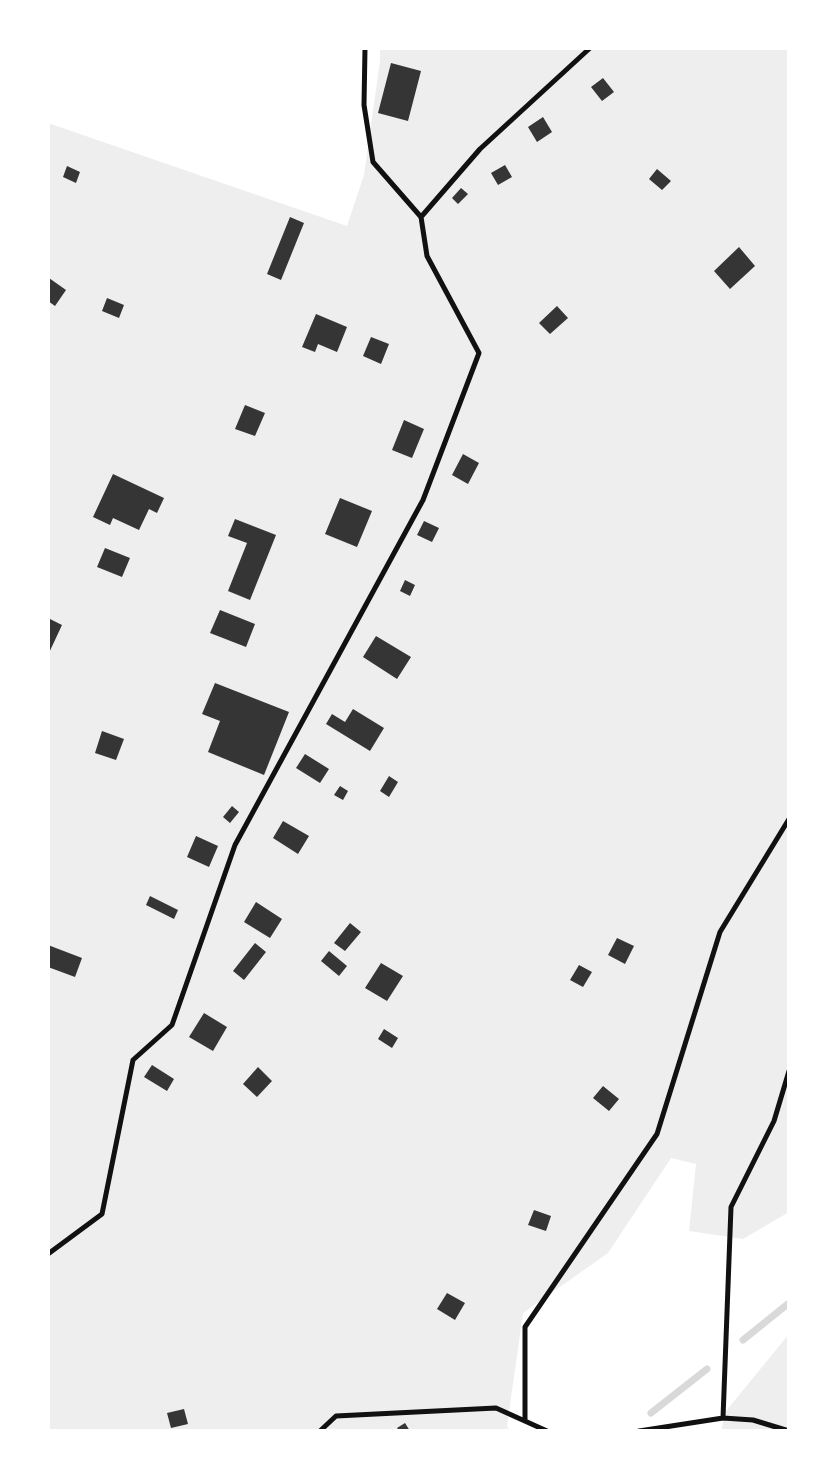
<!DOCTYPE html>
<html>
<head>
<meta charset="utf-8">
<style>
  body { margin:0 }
  #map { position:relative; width:837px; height:1479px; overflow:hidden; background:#fff; font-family:Overpass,sans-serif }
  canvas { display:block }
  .frame { position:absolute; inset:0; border:50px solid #fff; pointer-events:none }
</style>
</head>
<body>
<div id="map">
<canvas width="837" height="1479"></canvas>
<div class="frame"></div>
</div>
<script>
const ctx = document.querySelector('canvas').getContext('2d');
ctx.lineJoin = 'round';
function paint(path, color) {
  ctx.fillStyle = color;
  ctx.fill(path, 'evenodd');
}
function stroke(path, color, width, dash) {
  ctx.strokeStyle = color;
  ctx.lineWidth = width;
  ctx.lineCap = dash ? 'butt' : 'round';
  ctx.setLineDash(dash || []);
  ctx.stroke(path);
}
paint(new Path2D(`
  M380 48H789V1212L743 1239 689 1231 696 1164 671 1158 608 1253 523 1313 507 1426 510 1431H48V123L347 226 364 175 380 61Z
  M789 1334V1431H721L726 1411Z`), '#eee');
stroke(new Path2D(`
  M743 1340 789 1303
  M651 1413 707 1369`), '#d9d9d9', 7);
paint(new Path2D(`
  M391 63 421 71 408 121 378 113Z
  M603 78 614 92 602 101 591 87Z
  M543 117 552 132 537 142 528 127Z
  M505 165 512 177 498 185 491 173Z
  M67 166 80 172 76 183 63 177Z
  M657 169 671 181 662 190 649 179Z
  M461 188 468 194 458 204 452 198Z
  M290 217 304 223 281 280 267 274Z
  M739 247 755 266 730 289 714 271Z
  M49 278 66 290 55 306 48 301Z
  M107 298 124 305 119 318 102 311Z
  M557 306 568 318 550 334 539 323Z
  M316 314 347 327 337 352 318 344 315 352 302 347Z
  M371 337 389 344 381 364 363 356Z
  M245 405 265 413 255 436 235 429Z
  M404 420 424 429 412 458 392 450Z
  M463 454 479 463 468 484 452 475Z
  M113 474 164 498 157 513 149 509 139 530 113 518 110 525 93 517Z
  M340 498 372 511 357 547 325 534Z
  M235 519 276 535 250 600 228 591 247 543 228 536Z
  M424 521 439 528 432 542 417 535Z
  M105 548 130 558 122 577 97 567Z
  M405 580 415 585 410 596 400 591Z
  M220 610 255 624 246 647 210 633Z
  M48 618 62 625 48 655Z
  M376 636 411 657 397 679 363 657Z
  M215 683 289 712 264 775 208 752 220 721 202 714Z
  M353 709 384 728 370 751 326 724 332 714 345 722Z
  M102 731 124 739 116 760 95 753Z
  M305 754 329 769 320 783 296 768Z
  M389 776 398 782 389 797 380 791Z
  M340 786 348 791 343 800 334 795Z
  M232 806 239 812 230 823 223 817Z
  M283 821 309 836 298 854 273 838Z
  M196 836 218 846 209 867 187 857Z
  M150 896 178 910 174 919 146 905Z
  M256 902 282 919 270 938 244 922Z
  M350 923 361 932 345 951 334 943Z
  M617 938 634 946 625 964 608 955Z
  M255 943 266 952 244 980 233 971Z
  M48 945 82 958 75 977 48 967Z
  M329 951 347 966 339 976 321 961Z
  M381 963 403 976 387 1001 365 988Z
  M579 965 592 972 583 987 570 980Z
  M204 1013 227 1027 213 1051 189 1037Z
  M384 1029 398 1038 392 1048 378 1039Z
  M152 1065 174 1079 167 1091 144 1077Z
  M258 1067 272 1081 257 1097 243 1084Z
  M603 1086 619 1099 609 1111 593 1098Z
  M534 1210 551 1216 546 1231 528 1225Z
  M447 1293 465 1303 455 1320 437 1309Z
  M184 1409 188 1424 171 1428 167 1413Z
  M405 1423 410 1431H399L397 1428Z`), '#353535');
stroke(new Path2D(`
  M421 217 480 149 590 48
  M48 1254 102 1214 133 1060 172 1025 235 845 423 500 479 353 427 256 421 217 373 162 364 105 365 48
  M723 1418 731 1207 774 1121 789 1071
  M525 1419V1327L657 1134 720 932 789 819
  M320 1431 336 1416 496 1408 547 1431
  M639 1431 723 1418 753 1420 789 1431`), '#111', 5);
</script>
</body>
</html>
